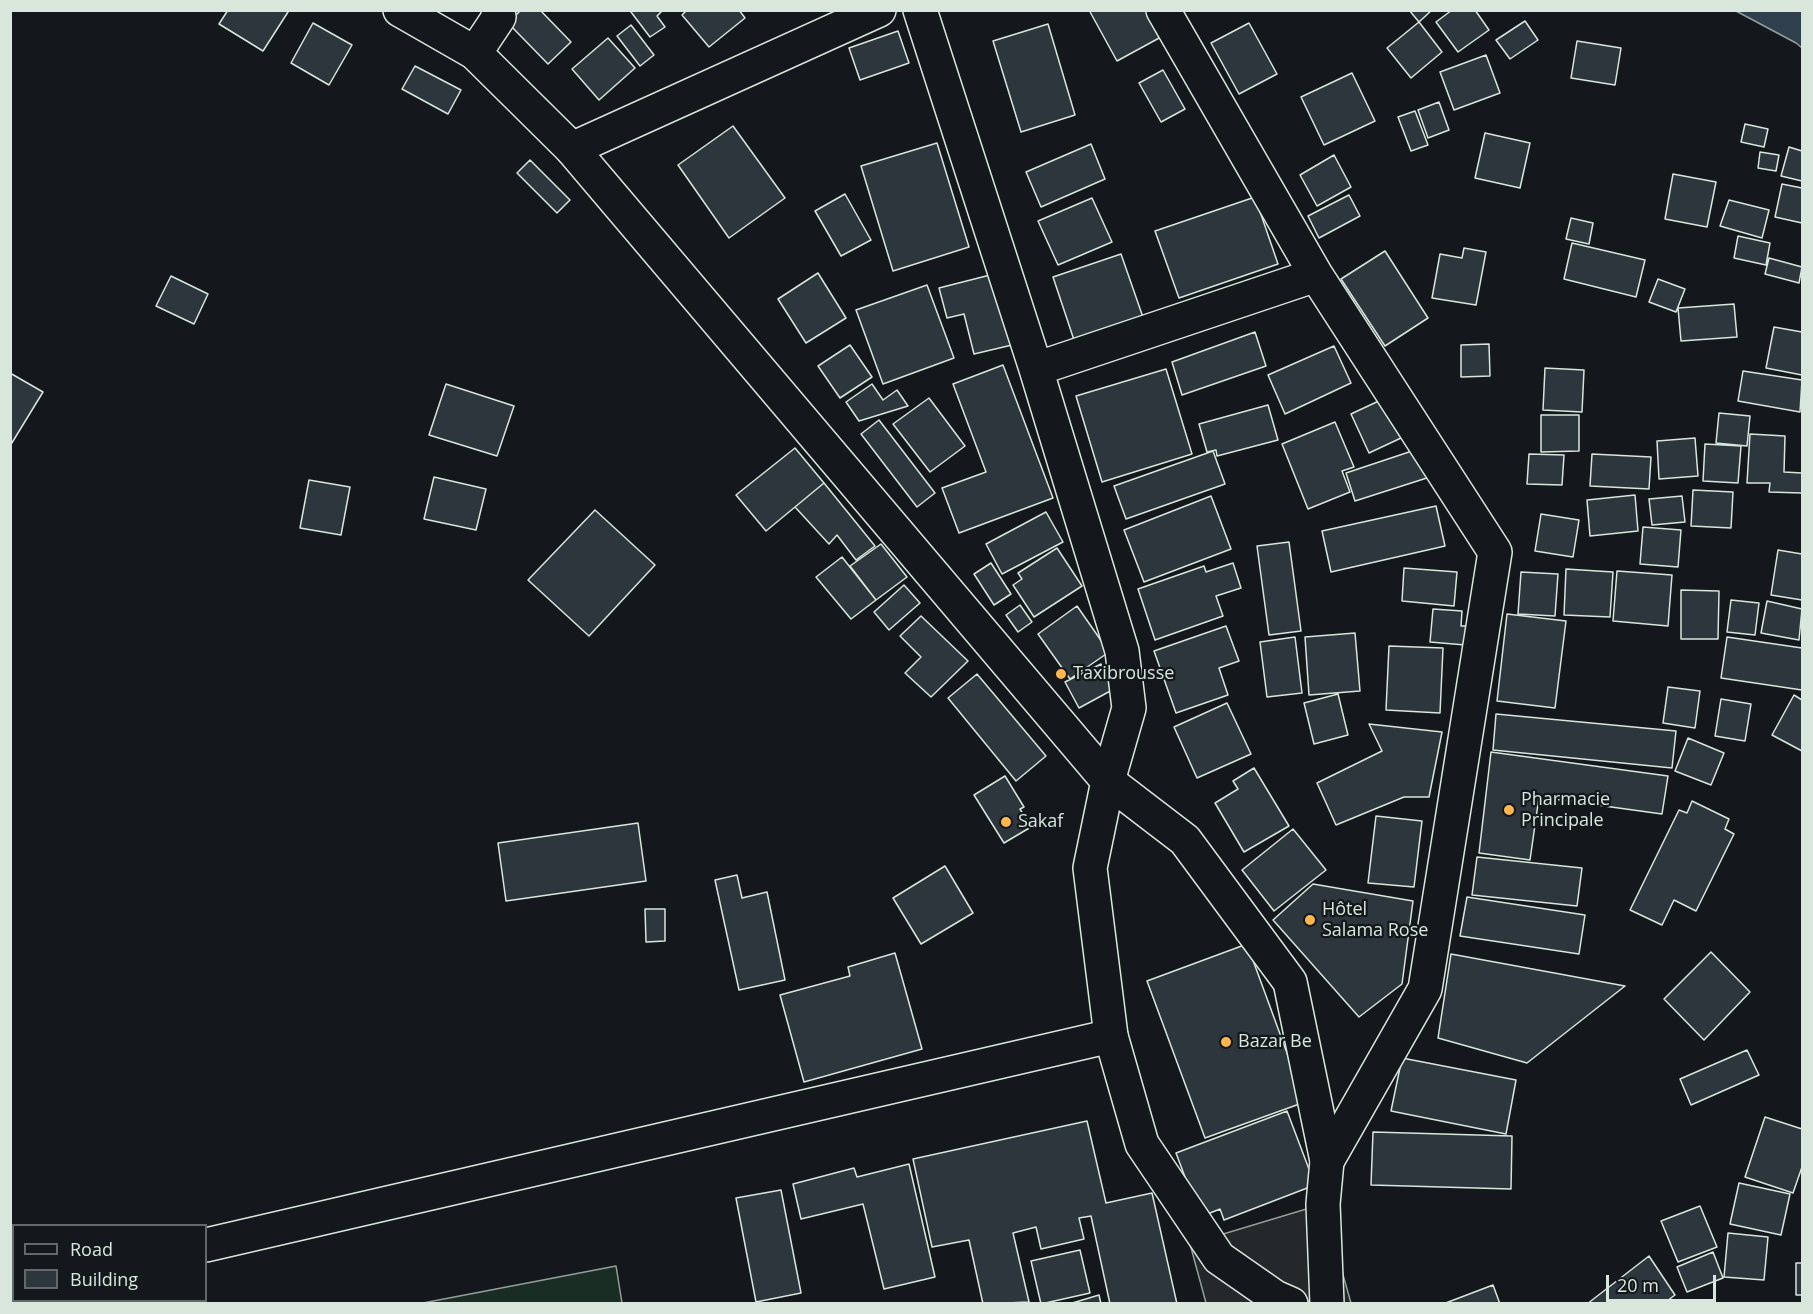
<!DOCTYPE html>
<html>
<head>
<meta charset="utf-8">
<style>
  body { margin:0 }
  #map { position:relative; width:1813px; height:1314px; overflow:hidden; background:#14181c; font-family:"Open Sans",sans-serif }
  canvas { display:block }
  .frame { position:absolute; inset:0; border:12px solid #d8e6dc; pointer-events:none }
  .legend { position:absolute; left:12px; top:1224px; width:195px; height:78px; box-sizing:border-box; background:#14181c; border:2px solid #626a69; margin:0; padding:8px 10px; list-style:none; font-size:18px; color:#d8e6dc }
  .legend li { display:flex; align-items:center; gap:12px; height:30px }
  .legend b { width:30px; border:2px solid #626a69 }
  .scale { position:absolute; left:1606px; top:1275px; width:110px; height:27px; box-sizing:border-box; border:3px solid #d8e6dc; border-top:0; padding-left:8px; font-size:18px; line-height:21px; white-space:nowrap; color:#d8e6dc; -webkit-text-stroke:4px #14181c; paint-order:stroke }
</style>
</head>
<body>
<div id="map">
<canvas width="1813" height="1314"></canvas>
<div class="frame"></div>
<ul class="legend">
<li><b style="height:8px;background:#14181c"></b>Road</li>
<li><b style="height:16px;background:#2c363c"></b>Building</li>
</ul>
<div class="scale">20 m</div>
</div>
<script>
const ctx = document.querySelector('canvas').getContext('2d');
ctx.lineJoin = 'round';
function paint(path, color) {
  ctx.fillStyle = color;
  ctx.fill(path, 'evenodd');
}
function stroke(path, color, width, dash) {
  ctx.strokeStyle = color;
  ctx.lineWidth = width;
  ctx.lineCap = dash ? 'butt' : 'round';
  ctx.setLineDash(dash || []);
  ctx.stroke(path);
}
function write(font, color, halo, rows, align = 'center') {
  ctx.font = font + ' "Open Sans",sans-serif';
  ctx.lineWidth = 4.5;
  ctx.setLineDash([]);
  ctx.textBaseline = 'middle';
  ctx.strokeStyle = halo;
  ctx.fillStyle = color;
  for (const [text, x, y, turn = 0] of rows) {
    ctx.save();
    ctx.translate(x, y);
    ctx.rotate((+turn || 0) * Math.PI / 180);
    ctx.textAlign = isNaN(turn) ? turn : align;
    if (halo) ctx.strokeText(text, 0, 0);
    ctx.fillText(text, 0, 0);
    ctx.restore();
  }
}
const green = new Path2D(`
  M616 1266 622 1303H423Z`);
paint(green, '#1a2d24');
stroke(green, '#939e99', 1.5);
const parking = new Path2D(`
  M1323 1204 1351 1303H1206L1190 1244Z`);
paint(parking, '#24282b');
stroke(parking, '#939e99', 1.5);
const water = new Path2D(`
  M1736 11H1802V48L1796 43Z`);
paint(water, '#2f3f4d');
stroke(water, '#939e99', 1.5);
const building = new Path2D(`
  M228 10H286L288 12 263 51 219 24Z
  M521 10H540L571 42 548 64 508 23Z
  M632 10H663L657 16 665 27 650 37 631 12Z
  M687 10H739L745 18 709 47 682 15Z
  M1089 10H1146L1161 37 1117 61Z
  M1409 10H1432L1419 22Z
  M1452 10H1475L1489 30 1458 52 1436 22Z
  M1525 21 1538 40 1510 59 1496 40Z
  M1419 22 1442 52 1411 78 1387 48Z
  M313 23 352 45 329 85 291 63Z
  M1249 23 1277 74 1239 94 1211 43Z
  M1048 24 1075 115 1021 132 993 41Z
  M631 25 654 55 640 66 617 36Z
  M898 31 909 63 860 80 849 48Z
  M608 38 635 68 599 100 572 69Z
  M1577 41 1621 48 1615 85 1571 78Z
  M1486 55 1500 93 1454 110 1440 72Z
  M415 66 461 90 448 114 402 89Z
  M1163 70 1185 109 1161 122 1139 83Z
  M1352 73 1375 121 1324 145 1301 97Z
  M1439 102 1449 130 1428 138 1418 110Z
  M1415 111 1428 145 1411 151 1398 117Z
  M1745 124 1768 129 1764 147 1741 142Z
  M733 126 785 198 729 238 678 165Z
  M1485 133 1530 143 1520 188 1475 178Z
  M937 143 969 247 893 271 861 166Z
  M1091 144 1105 179 1041 207 1026 172Z
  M1789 147 1802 151V181L1781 176Z
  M1760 152 1779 155 1776 171 1758 168Z
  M1334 155 1351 187 1317 206 1300 175Z
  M530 160 570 200 557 213 517 173Z
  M1673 174 1716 182 1707 227 1665 219Z
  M1782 184 1802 188V223L1775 217Z
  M845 194 871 240 841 256 815 211Z
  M1349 195 1360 216 1319 238 1308 216Z
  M1255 197 1278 264 1179 298 1155 231Z
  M1092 198 1112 242 1058 265 1038 221Z
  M1729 200 1769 210 1762 238 1720 226Z
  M1571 218 1593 223 1589 244 1566 239Z
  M1738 236 1770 243 1766 265 1734 258Z
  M1572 243 1645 260 1636 297 1564 279Z
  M1464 248 1486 252 1476 305 1432 298 1440 254 1462 258Z
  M1385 251 1428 318 1385 346 1341 279Z
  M1121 254 1145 323 1076 346 1053 277Z
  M1769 258 1802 267 1799 283 1765 274Z
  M818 273 846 318 806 343 778 299Z
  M994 274 1012 345 974 354 964 314 947 318 939 288Z
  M171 276 208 294 194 324 156 306Z
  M1658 279 1685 289 1676 312 1649 302Z
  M927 285 954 358 883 384 856 310Z
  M1734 304 1737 337 1681 341 1678 308Z
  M1774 327 1802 332V375L1766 368Z
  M1255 332 1266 366 1182 395 1172 362Z
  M1489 344 1490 376 1461 377V345Z
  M850 345 872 377 840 398 818 366Z
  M1334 346 1351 383 1285 414 1268 375Z
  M1003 365 1053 498 959 533 942 488 986 472 953 384Z
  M1545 368 1584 370 1582 412 1543 410Z
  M1166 369 1192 454 1102 482 1076 396Z
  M1743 371 1802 380 1800 412 1738 401Z
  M10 373 43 392 10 446Z
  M446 384 514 406 497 456 429 435Z
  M872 384 883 400 897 390 908 406 859 421 846 402Z
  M929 398 965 446 930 472 893 424Z
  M1383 399 1401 438 1369 453 1351 414Z
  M1268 405 1278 440 1217 456 1216 450 1207 452 1199 424Z
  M1719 413 1750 416 1747 446 1716 443Z
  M1541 415H1579V451L1541 452Z
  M879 420 935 493 917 507 861 434Z
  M1335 422 1354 467 1342 471 1350 492 1308 509 1282 444Z
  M1750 434 1785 436 1784 472 1802 473V493L1769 492 1770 483H1747Z
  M1695 438 1698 476 1659 479 1657 441Z
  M1705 444 1741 446 1738 483 1703 481Z
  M1424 447 1433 476 1355 501 1346 473Z
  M795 448 824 483 766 531 736 495Z
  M1213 451 1225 484 1126 519 1114 486Z
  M1529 454 1564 455 1562 485 1527 484Z
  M1592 454 1651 457 1649 489 1590 486Z
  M434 477 486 489 476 530 424 519Z
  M309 480 350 487 341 535 300 528Z
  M824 483 875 546 856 560 837 535 829 544 795 507Z
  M1693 490 1733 492 1731 528 1691 526Z
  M1635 495 1638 531 1590 536 1587 500Z
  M1211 496 1231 549 1144 582 1124 530Z
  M1682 496 1685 522 1652 525 1649 499Z
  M1436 506 1445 546 1331 572 1322 531Z
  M595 510 655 565 589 636 528 580Z
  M1046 512 1063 542 1002 574 986 544Z
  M1541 514 1579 520 1573 557 1535 551Z
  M1643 527 1681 530 1678 567 1640 564Z
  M1289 542 1301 631 1269 635 1257 546Z
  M881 544 907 577 876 600 850 566Z
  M1057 548 1082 586 1034 617 1013 585 1022 579 1018 573Z
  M1778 550 1802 554V600L1771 595Z
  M842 557 876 600 851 619 816 577Z
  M991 563 1011 594 994 605 974 574Z
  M1233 563 1241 588 1216 596 1223 616 1155 640 1138 589 1204 566 1206 572Z
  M1404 568 1457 572 1454 606 1402 601Z
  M1566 569 1613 572 1610 617 1564 615Z
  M1617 571 1672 575 1668 626 1613 621Z
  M1521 572 1558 574 1555 616 1518 614Z
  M904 585 920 603 889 630 874 612Z
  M1681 590 1719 591 1718 639H1681Z
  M1731 600 1759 603 1755 635 1727 632Z
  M1767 601 1802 609 1799 640 1761 633Z
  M1020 605 1032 622 1018 632 1006 615Z
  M1077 606 1109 652 1070 679 1038 634Z
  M1433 609 1462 611 1461 626H1467L1465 645 1430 642Z
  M1507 614 1566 621 1555 708 1497 701Z
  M921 616 968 661 931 697 905 673 921 657 900 636Z
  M1226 626 1239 661 1219 668 1228 695 1176 713 1154 651Z
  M1355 633 1360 691 1309 695 1305 637Z
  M1295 637 1302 693 1267 697 1260 642Z
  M1727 637 1802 648V690L1721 678Z
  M1389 646 1443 648 1440 713 1386 710Z
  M1101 664 1114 689 1079 708 1065 682Z
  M977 674 1046 756 1016 781 948 698Z
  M1668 687 1700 691 1695 728 1663 723Z
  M1338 694 1348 735 1314 744 1304 703Z
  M1794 695 1802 700V751L1772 735Z
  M1721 699 1751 704 1745 741 1715 736Z
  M1227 703 1251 754 1197 778 1174 727Z
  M1496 714 1676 731 1672 768 1493 750Z
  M1369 724 1442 732 1429 797H1404L1336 825 1317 783 1382 751Z
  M1688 738 1724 753 1711 785 1675 771Z
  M1491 752 1668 776 1662 814 1539 797 1530 860 1479 853Z
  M1254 768 1289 826 1244 852 1215 803 1238 789 1233 781Z
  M1005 776 1024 807 1020 809 1031 827 1004 843 974 795Z
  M1692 801 1729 819 1725 829 1734 834 1696 911 1674 900 1662 925 1630 910 1679 810 1687 813Z
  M1376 816 1422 821 1414 887 1368 883Z
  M638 823 646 881 506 901 498 843Z
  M1293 829 1326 870 1274 911 1242 870Z
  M1477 857 1582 868 1577 906 1472 895Z
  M945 866 973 913 921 944 893 898Z
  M737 875 742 898 767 892 785 980 739 990 715 880Z
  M1313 884 1413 901 1402 984 1359 1017 1273 920Z
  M1467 897 1585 915 1579 954 1460 936Z
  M645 909H665V941L646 942Z
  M1247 944 1305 1102 1205 1138 1147 981Z
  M1711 952 1750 992 1704 1040 1664 999Z
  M895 953 922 1049 804 1082 780 995 850 976 848 967Z
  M1451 954 1625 986 1527 1063 1438 1038Z
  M1747 1050 1759 1075 1691 1105 1680 1079Z
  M1402 1058 1516 1080 1506 1134 1391 1111Z
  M1287 1111 1315 1185 1224 1220 1220 1209 1200 1217 1176 1153Z
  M1765 1117 1802 1129V1167L1793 1193 1745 1177Z
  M1087 1121 1106 1203 1152 1193 1177 1304H1110L1091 1216 1079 1218 1084 1239 1041 1249 1036 1227 1013 1233 1029 1302 983 1304 969 1240 932 1247 913 1159Z
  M1373 1132 1512 1136 1511 1189 1371 1185Z
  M909 1164 935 1277 884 1289 863 1204 801 1219 793 1184 854 1168 857 1177Z
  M1739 1183 1790 1194 1781 1235 1730 1224Z
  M781 1190 801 1293 756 1302 736 1198Z
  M1700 1206 1717 1247 1678 1262 1661 1221Z
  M1728 1233 1768 1237 1764 1280 1724 1277Z
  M1080 1250 1090 1293 1041 1304 1031 1261Z
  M1713 1252 1723 1278 1687 1292 1677 1267Z
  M1649 1256 1675 1295 1663 1304H1587Z
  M1796 1263H1802V1295H1796Z
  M1493 1285 1500 1304H1443Z
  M1099 1295 1101 1304H1069Z`);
paint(building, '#2c363c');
stroke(building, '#d8e6dc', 1.5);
const minor = new Path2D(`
  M920 10 1036 369 1122 651 1129 708 1108 781
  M1163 10 1316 275
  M475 53 499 17 498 10
  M572 149 879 10
  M1036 369 1316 275 1495 552 1425 989 1327 1161
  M206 1245 1111 1036
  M10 1289H14`);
const primary = new Path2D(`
  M400 10 475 53 572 149 1108 781 1185 840 1290 982 1327 1161 1323 1204 1327 1304
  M1108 781 1090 868 1111 1036 1142 1144 1219 1258 1275 1297 1291 1304`);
stroke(minor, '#d8e6dc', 36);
stroke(primary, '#d8e6dc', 36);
stroke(minor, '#14181c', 33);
stroke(primary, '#14181c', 33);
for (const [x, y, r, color] of [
  [1061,674,6,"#ffb74d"],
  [1509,810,6,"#ffb74d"],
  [1006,822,6,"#ffb74d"],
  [1310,920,6,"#ffb74d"],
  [1226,1042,6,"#ffb74d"]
]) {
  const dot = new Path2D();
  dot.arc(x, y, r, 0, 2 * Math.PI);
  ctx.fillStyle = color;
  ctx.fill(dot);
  stroke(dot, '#14181c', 2);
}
write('18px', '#d8e6dc', '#14181c', [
  ["Taxibrousse",1073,674],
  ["Pharmacie",1521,800],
  ["Principale",1521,821],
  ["Sakaf",1018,822],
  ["Hôtel",1322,910],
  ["Salama Rose",1322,931],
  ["Bazar Be",1238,1042]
], 'left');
</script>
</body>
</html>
